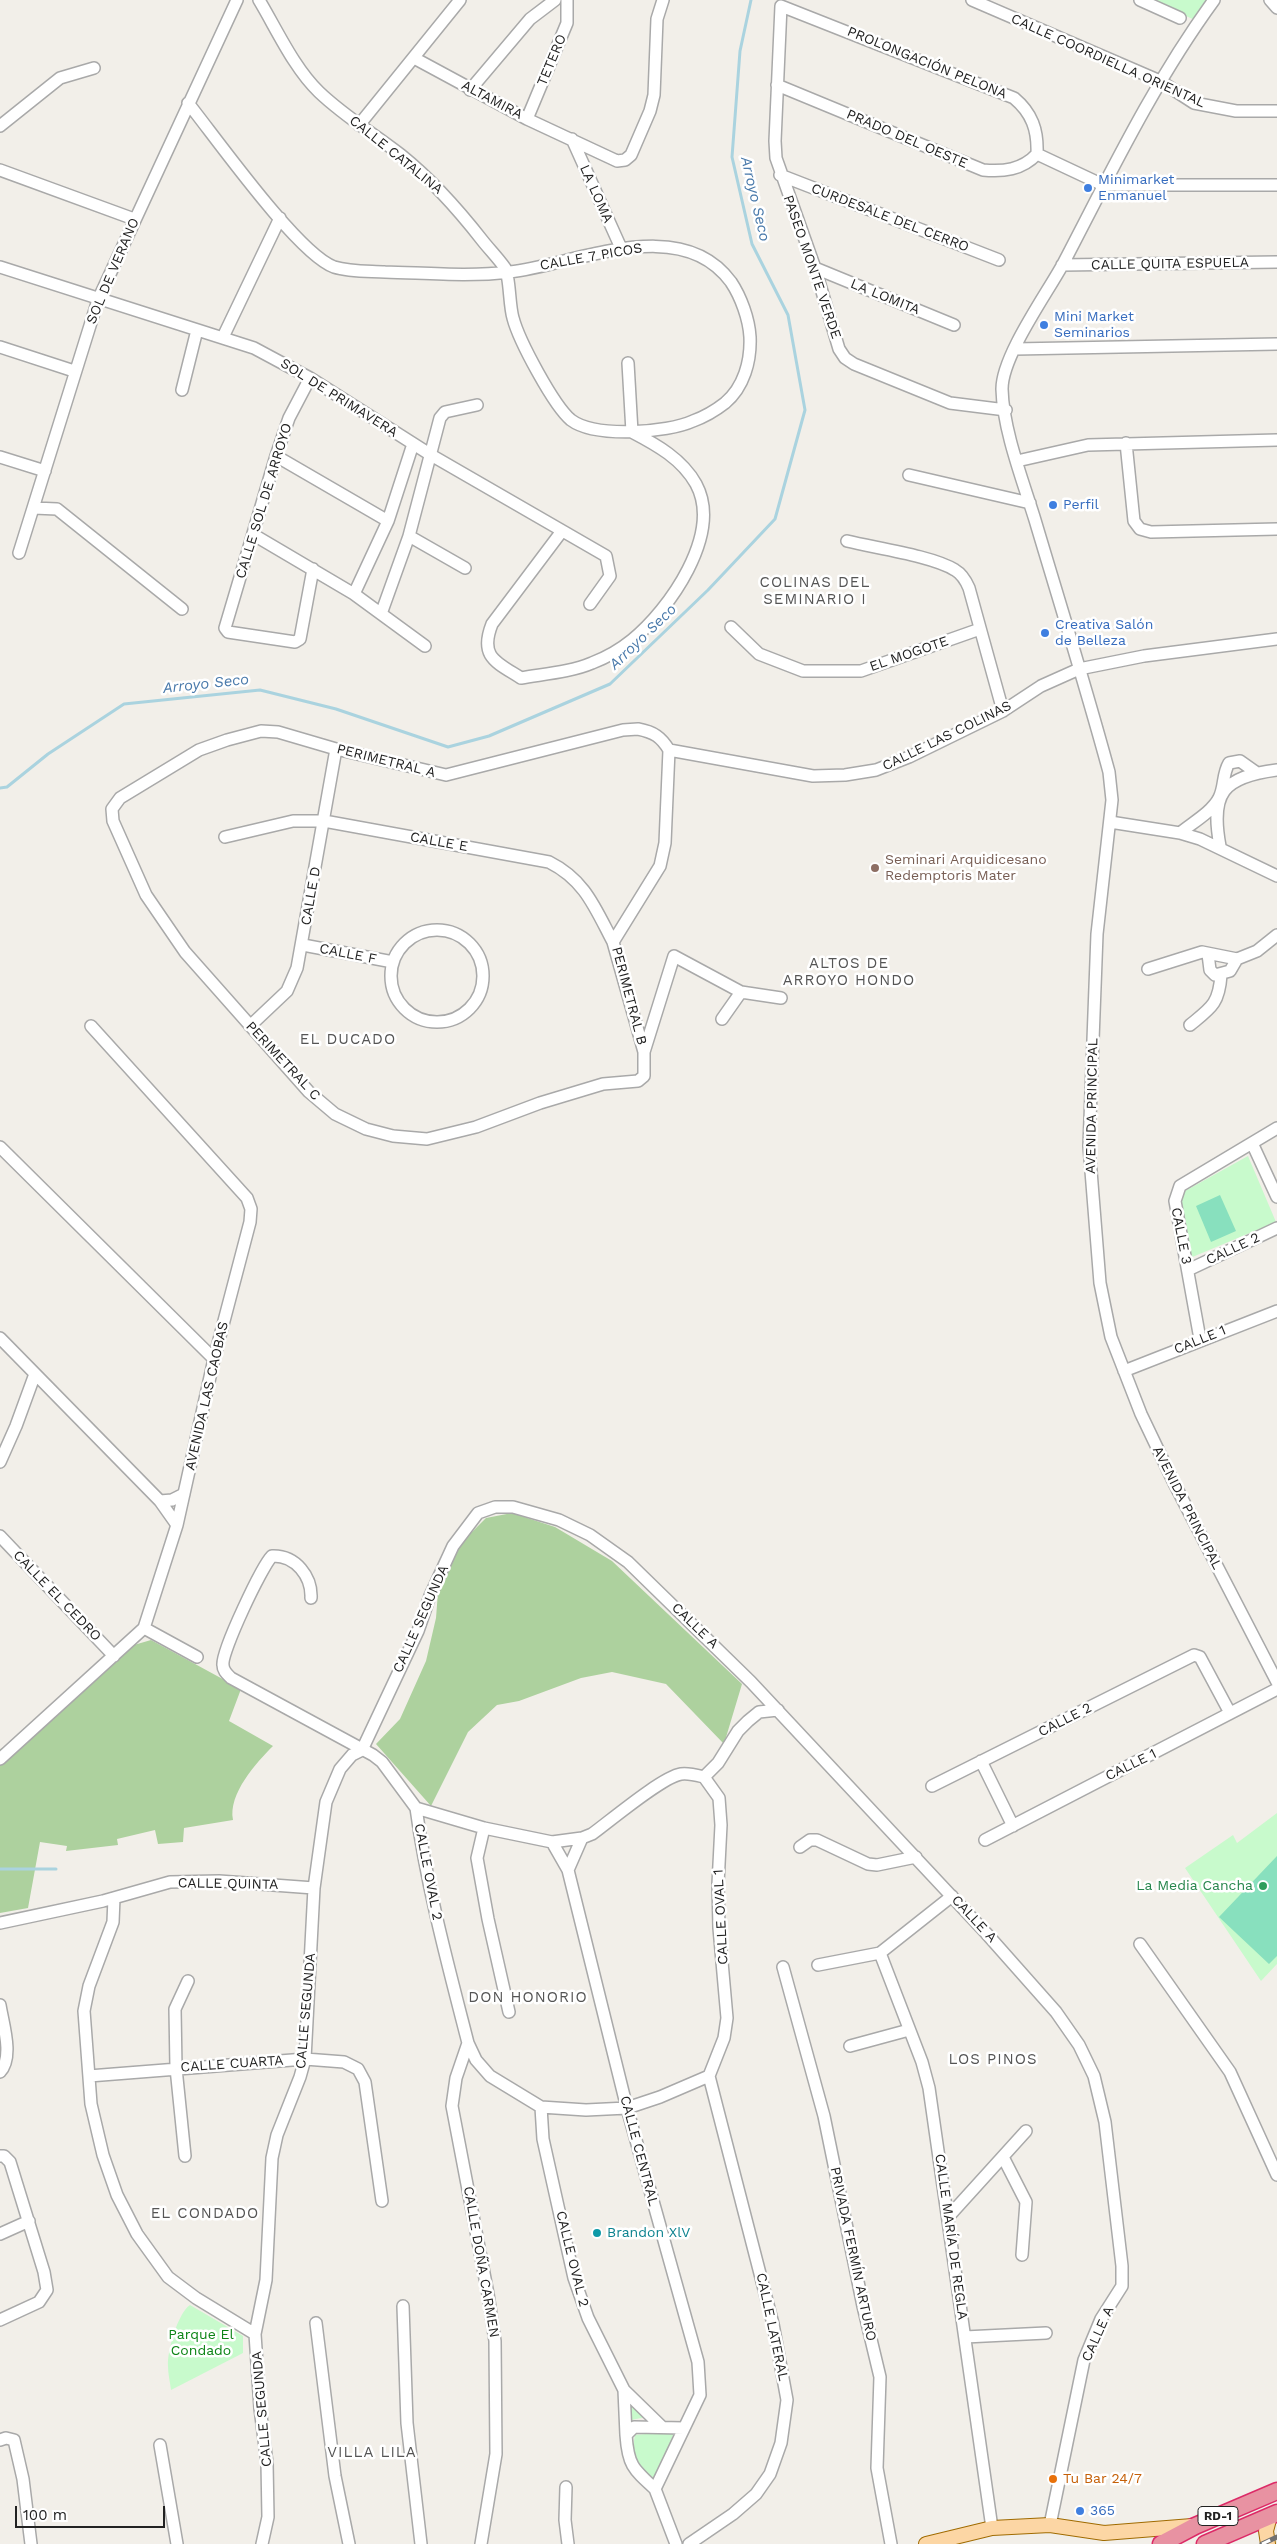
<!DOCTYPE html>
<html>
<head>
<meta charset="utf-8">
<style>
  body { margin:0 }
  #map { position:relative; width:1277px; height:2544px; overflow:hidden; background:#f2efe9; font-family:"Work Sans",sans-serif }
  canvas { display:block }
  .scale { position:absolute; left:15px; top:2506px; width:150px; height:22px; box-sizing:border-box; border:2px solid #222; border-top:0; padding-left:6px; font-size:15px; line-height:18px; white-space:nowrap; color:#222; -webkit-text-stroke:4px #fff; paint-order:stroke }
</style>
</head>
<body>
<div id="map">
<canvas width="1277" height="2544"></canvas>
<div class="scale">100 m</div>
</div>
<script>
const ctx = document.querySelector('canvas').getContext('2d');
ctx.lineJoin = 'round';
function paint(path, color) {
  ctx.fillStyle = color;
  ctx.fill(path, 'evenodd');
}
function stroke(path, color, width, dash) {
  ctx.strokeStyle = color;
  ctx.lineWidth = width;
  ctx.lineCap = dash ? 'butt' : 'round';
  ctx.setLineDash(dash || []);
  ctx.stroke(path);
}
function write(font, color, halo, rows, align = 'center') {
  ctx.font = font + ' "Work Sans",sans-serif';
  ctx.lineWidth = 5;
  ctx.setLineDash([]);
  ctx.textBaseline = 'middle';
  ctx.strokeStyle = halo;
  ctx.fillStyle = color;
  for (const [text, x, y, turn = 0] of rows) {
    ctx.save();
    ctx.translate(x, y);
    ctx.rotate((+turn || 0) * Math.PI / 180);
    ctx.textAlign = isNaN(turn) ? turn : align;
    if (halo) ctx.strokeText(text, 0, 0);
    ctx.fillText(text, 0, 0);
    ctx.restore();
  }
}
paint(new Path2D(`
  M512 1513 555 1527 612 1561 742 1684 724 1744 666 1684 612 1672 581 1678 519 1701 497 1705 468 1732 431 1806 376 1744 400 1719 426 1661 436 1618 438 1592 461 1543 486 1518Z
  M151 1640 241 1689 229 1721 273 1746C256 1763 228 1794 233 1820L184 1828 183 1842 158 1844 155 1830 117 1839 118 1845 66 1851 67 1846 40 1842 28 1908 0 1913V1749L21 1742 134 1645Z`), '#add19e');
paint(new Path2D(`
  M1149 0H1210L1195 20Z
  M1248 1156 1276 1222 1190 1258 1178 1203 1185 1191Z
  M1277 1813V1964L1261 1981 1185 1868 1233 1835 1237 1843Z
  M190 2305 243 2336V2353L171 2390C170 2382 168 2374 168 2366 167 2351 178 2313 190 2305Z
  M627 2396 646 2417 631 2420Z
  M656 2433H674L655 2479C635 2464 630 2460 635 2435Z`), '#c8facc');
paint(new Path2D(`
  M1220 1195 1236 1231 1211 1242 1196 1206Z
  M1277 1856V1956L1269 1964 1219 1917Z`), '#88e0be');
stroke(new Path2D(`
  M0 788 7 787 48 754 124 704 260 690 336 709 448 747 489 736 610 684 708 590 775 519 805 410 788 315 752 244 732 157 740 51 751 0
  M0 1869H56`), '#aad3df', 3);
const minor = new Path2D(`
  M972 0 1160 81 1194 103 1236 111H1277
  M1140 0 1180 18
  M1214 0C1154 82 1110 174 1063 264 1046 295 1002 356 1002 389 1003 430 1023 481 1035 520 1060 604 1086 687 1109 772L1112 800 1097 934 1089 1146 1100 1283 1111 1337 1141 1414 1174 1483 1277 1682
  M1270 0 1277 8
  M414 58 527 119 617 161 625 160 631 155 650 111 654 95 657 19 663 0
  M777 85 983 170C1003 172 1022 170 1037 154
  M470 90 530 19 555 0
  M188 103C216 138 298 254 334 267 350 272 368 271 385 272 426 273 469 277 510 272 577 264 681 213 731 282 741 297 749 319 750 337 751 361 744 387 725 403 716 410 704 417 693 421 667 433 595 438 571 420 554 406 519 341 513 318 509 305 510 277 505 268 498 258 489 249 482 240 457 208 432 180 401 155 374 134 344 116 319 92 294 68 277 30 259 0
  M527 119 567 23V0
  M359 125 460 0
  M0 126 60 78 94 68
  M572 139 621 248
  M1037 154 1103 185H1277
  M0 170 134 219
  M780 175 999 260
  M1062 265 1277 262
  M0 267 254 348 310 378 431 455 606 556 610 576 590 604
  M815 268 954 325
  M223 337 280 218
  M0 347 74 371
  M1015 349 1277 344
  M628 363 632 432
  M310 378 289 418 276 456 225 628 228 632 295 642 300 639 313 569
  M182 390 197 330
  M1006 410 950 403 854 364 845 358 839 349 815 268 776 158 775 141 781 6 1014 98C1032 113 1038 130 1037 154
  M1126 443 1134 521 1140 529 1151 532 1277 529
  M276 456 388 521
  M0 457 45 471
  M1017 461 1088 445 1277 440
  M909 475 1030 503
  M34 508 57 509 182 609
  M562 531 492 624C479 657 496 662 521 678 544 674 571 672 592 663 605 658 621 649 632 640 669 610 723 534 696 484 682 459 657 445 632 432
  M254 535 354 594 425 646
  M409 536 465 568
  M847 541C875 548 933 556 955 570 962 574 966 581 969 588L1003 711
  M19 553 98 300 237 0
  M354 594 388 521 413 444
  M381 614 409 536 440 418 445 412 477 405
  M731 627 759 654 803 671H861L980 629
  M638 729C654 732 661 737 669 750L665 843 660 866 613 942 644 1052V1076L638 1081 603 1084 540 1103 476 1127 427 1139 393 1136 366 1129 335 1114 309 1092 185 952 146 895 113 821 112 809 120 798 199 750 227 740 261 731 278 732 336 749 446 775 623 730Z
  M669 750 813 776 845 775 876 770 909 757 1003 711 1041 686 1079 669 1144 656 1277 639
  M1110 822 1180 833 1200 839 1277 876
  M1180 833C1192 823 1212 812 1219 798 1225 786 1222 775 1229 763L1240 761 1257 773
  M225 837 293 821H324L549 862C585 880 595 908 613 942
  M1220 846C1210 793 1223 777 1277 770
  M391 976a46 46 0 1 1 92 0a46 46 0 1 1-92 0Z
  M303 945 393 962
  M1208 954 1210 970 1215 975 1230 971 1237 959
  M1148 969 1202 952 1237 959 1257 951 1277 935
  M722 1019 741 992
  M1190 1025C1211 1008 1219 1004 1221 975
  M250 1026 287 991 297 968 336 749
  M644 1052 674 956 741 992 781 998
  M1252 1143 1277 1197
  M0 1147 214 1359
  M1188 1270 1277 1228
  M0 1338 160 1501 177 1525
  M1200 1339 1175 1201 1180 1186 1277 1128
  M1124 1371 1277 1311
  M0 1462 16 1426 35 1374
  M160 1501 172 1500 184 1494
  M0 1536 114 1656
  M311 1598C312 1577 296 1555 272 1556 262 1566 221 1652 223 1665 223 1671 227 1674 231 1678L373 1755 382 1762 416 1808
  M144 1628 197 1657
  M0 1759 144 1628 177 1525 214 1359 250 1222 251 1209 247 1198 91 1026
  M981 1761 1013 1826
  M932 1786 1194 1655 1200 1657 1230 1713
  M416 1808C427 1888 448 1965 468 2043L476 2060 490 2076 541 2107 586 2110 627 2108 660 2097 709 2076 724 2038 727 2018 719 1928 718 1884 721 1825 719 1798 704 1777 718 1763 738 1731 748 1721 759 1712 778 1710
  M416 1808 484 1828 552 1842 582 1838 592 1834C610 1821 662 1777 681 1774 689 1773 696 1775 704 1777
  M484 1828 477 1858 488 1919 509 2012
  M985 1840 1277 1689
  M552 1842 568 1870 627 2108 698 2362 700 2395 655 2489 676 2544
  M800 1847 810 1840H817L868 1864 877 1865 916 1857
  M568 1870 582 1838
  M114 1898 113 1922 89 1986 84 2011 91 2104 103 2155 117 2195 137 2234 168 2277 196 2298 255 2334
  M0 1923 103 1901 170 1882 219 1881 314 1888
  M1140 1944 1230 2072 1277 2175
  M880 1953 922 2062 929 2088 992 2528
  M818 1965 880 1953 952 1896
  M783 1967 824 2116 863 2306 880 2377 877 2468 891 2544
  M0 2005C3 2024 14 2057 0 2072
  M468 2043 456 2078 452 2106 488 2294 495 2341 496 2454 481 2544
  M850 2046 909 2030
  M89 2076 305 2059 344 2062 358 2069 365 2082 382 2201
  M541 2107 543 2139 574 2278 588 2318 624 2390 626 2435
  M0 2156H4L10 2162 44 2272 47 2290 39 2302 0 2320
  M185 2156 176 2068 175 2009 188 1981
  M1003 2157 1026 2202 1022 2255
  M949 2216 1026 2131
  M0 2234 29 2221
  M403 2306 407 2423 421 2544
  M316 2323 335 2476 349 2544
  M965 2337 1046 2333
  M624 2390 661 2426
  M0 2440 6 2438 14 2440 23 2479 31 2544
  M160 2445 177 2544
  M566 2487 565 2520 568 2544
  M655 2489C633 2469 628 2465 626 2435L634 2427 684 2428
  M262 2544 268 2517 267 2463 260 2408 255 2334 266 2280 272 2158 277 2135 300 2077 305 2059 314 1888 326 1802 340 1769 352 1755 362 1750 418 1631 430 1596 453 1546 478 1513 495 1507H513L559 1520 590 1535 628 1562 751 1682 986 1933 1056 2012 1079 2045 1094 2076 1105 2122 1122 2266V2286L1101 2319 1084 2360 1050 2525
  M689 2544 733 2514 756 2494 770 2474 781 2443 787 2400 773 2324 709 2076`);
const major = new Path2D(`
  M926 2544 992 2528 1050 2525 1104 2533 1192 2526
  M1268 2544 1266 2531 1270 2516`);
const highway = new Path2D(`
  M1161 2544 1195 2526 1277 2491
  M1205 2544 1277 2513`);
stroke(minor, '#a9a9a9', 14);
stroke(major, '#a06b00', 16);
stroke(highway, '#dc2a67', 19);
stroke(minor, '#fff', 11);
stroke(major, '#fcd6a4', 14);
stroke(highway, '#e892a2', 16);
const rail = new Path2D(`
  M1262 2544 1277 2537`);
stroke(rail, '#707070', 5);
stroke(rail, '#fff', 3, [9]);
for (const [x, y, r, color] of [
  [1088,188,5,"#3f7fe0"],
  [1044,325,5,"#3f7fe0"],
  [1053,505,5,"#3f7fe0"],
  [1045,633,5,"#3f7fe0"],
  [875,868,5,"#8d6e63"],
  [1263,1886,5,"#2e9e5b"],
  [597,2233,5,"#0f9aa8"],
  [1053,2479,5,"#e8710a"],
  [1080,2511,5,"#3f7fe0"]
]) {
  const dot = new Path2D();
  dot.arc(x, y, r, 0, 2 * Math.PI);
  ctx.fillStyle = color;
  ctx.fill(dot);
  stroke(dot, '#fff', 2);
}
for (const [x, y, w] of [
  [1218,2516,40]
]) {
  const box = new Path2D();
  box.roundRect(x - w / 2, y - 9.5, w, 19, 4);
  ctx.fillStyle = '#fff';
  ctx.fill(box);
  stroke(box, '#222', 1);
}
write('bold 12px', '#222', null, [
  ["RD-1",1218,2516]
]);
write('14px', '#222', '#fff', [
  ["TETERO",552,60,-67],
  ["CALLE COORDIELLA ORIENTAL",1108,61,24],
  ["PROLONGACIÓN PELONA",927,63,22],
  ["ALTAMIRA",492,100,28],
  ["PRADO DEL OESTE",907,139,23],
  ["CALLE CATALINA",396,155,39],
  ["LA LOMA",596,194,66],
  ["CURDESALE DEL CERRO",890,218,21],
  ["CALLE 7 PICOS",591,257,-10],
  ["CALLE QUITA ESPUELA",1170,264,-1],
  ["PASEO MONTE VERDE",812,267,71],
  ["SOL DE VERANO",113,271,-67],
  ["LA LOMITA",885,297,22],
  ["SOL DE PRIMAVERA",339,398,32],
  ["CALLE SOL DE ARROYO",264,501,-73],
  ["EL MOGOTE",909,654,-19],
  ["CALLE LAS COLINAS",947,736,-26],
  ["PERIMETRAL A",386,761,14],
  ["CALLE E",439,842,10],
  ["CALLE D",311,896,-80],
  ["CALLE F",348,954,11],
  ["PERIMETRAL B",629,996,75],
  ["PERIMETRAL C",283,1061,47],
  ["AVENIDA PRINCIPAL",1092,1106,-89],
  ["CALLE 3",1181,1236,79],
  ["CALLE 2",1233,1249,-25],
  ["CALLE 1",1200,1340,-22],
  ["AVENIDA LAS CAOBAS",207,1396,-77],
  ["AVENIDA PRINCIPAL",1187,1508,63],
  ["CALLE EL CEDRO",57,1596,46],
  ["CALLE SEGUNDA",421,1619,-66],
  ["CALLE A",695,1626,44],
  ["CALLE 2",1065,1720,-27],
  ["CALLE 1",1131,1765,-26],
  ["CALLE OVAL 2",428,1872,79],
  ["CALLE QUINTA",228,1884,1],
  ["CALLE OVAL 1",721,1917,-93],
  ["CALLE A",974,1919,47],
  ["CALLE SEGUNDA",306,2011,-85],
  ["CALLE CUARTA",232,2064,-4],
  ["CALLE CENTRAL",639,2151,75],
  ["CALLE MARÍA DE REGLA",951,2237,82],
  ["PRIVADA FERMÍN ARTURO",853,2254,78],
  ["CALLE OVAL 2",572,2259,76],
  ["CALLE DOÑA CARMEN",481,2262,80],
  ["CALLE LATERAL",772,2327,78],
  ["CALLE A",1098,2334,-66],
  ["CALLE SEGUNDA",262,2409,-95]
]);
write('14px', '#366cbe', '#fff', [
  ["Minimarket",1098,180],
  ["Enmanuel",1098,196],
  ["Mini Market",1054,317],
  ["Seminarios",1054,333],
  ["Perfil",1063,505],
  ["Creativa Salón",1055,625],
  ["de Belleza",1055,641],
  ["365",1090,2511]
], 'left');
write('14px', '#785e54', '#fff', [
  ["Seminari Arquidicesano",885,860],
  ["Redemptoris Mater",885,876]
], 'left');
write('14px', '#27864d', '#fff', [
  ["La Media Cancha",1253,1886]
], 'right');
write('14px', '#0d838f', '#fff', [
  ["Brandon XlV",607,2233]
], 'left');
write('14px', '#0c8416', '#fff', [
  ["Parque El",201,2335],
  ["Condado",201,2351]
]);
write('14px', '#c56008', '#fff', [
  ["Tu Bar 24/7",1063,2479]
], 'left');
write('italic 15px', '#4a7aab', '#fff', [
  ["Arroyo Seco",755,199,77],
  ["Arroyo Seco",643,637,-44],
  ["Arroyo Seco",206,684,-6]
]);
ctx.letterSpacing = '1px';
write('15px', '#555', '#fff', [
  ["COLINAS DEL",815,583],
  ["SEMINARIO I",815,600],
  ["ALTOS DE",849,964],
  ["ARROYO HONDO",849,981],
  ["EL DUCADO",348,1040],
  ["DON HONORIO",528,1998],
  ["LOS PINOS",993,2060],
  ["EL CONDADO",205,2214],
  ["VILLA LILA",372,2453]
]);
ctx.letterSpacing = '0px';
</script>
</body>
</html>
